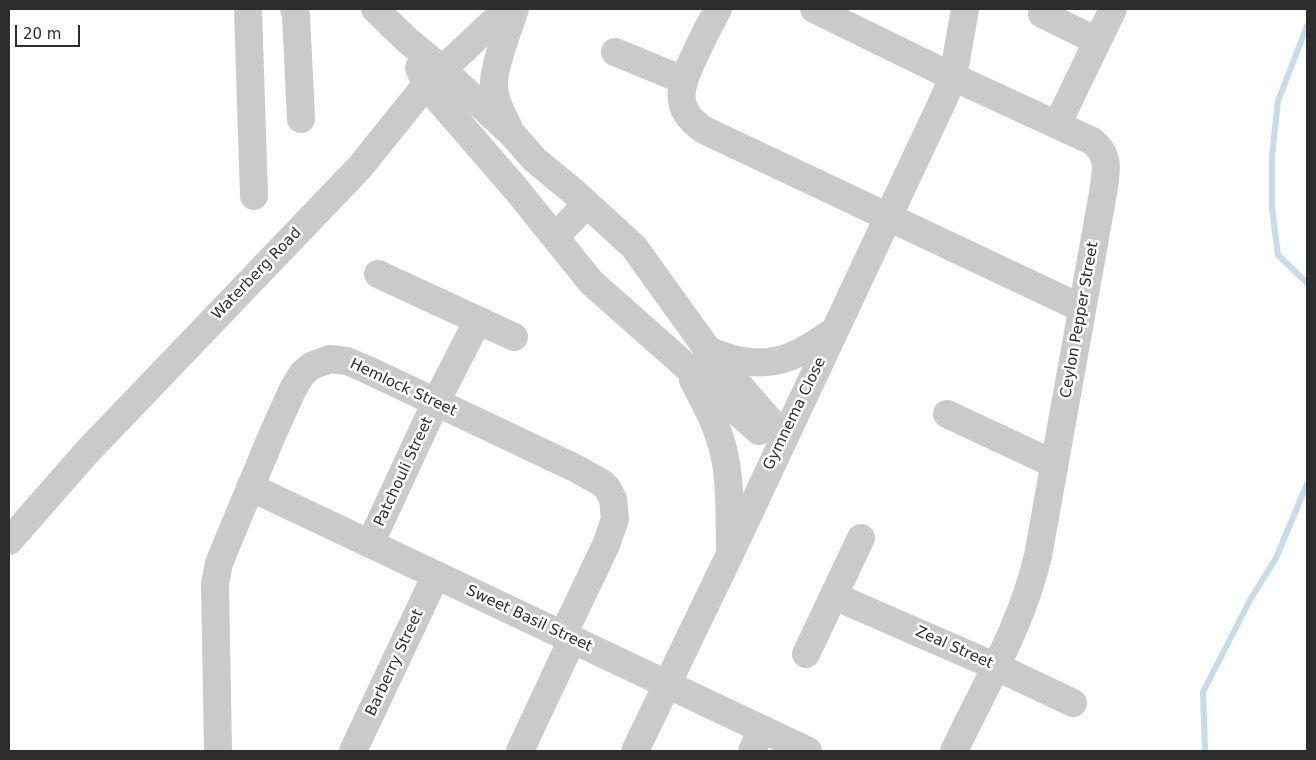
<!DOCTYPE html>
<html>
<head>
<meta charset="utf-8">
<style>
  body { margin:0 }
  #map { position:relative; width:1316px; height:760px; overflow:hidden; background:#fff; font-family:"DejaVu Sans",sans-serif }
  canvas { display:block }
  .frame { position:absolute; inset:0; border:10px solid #2d2d2d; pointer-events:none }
  .scale { position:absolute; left:15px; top:25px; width:65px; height:22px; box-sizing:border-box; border:2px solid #2d2d2d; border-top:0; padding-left:6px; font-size:15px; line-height:18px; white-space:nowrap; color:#2d2d2d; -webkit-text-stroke:4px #fff; paint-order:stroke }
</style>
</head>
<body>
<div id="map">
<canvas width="1316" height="760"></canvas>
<div class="frame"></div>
<div class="scale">20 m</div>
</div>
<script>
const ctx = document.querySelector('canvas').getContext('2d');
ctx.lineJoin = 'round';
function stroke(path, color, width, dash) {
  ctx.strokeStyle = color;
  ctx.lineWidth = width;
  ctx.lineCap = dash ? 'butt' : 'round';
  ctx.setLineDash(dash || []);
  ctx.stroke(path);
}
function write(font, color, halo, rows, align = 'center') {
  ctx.font = font + ' "DejaVu Sans",sans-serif';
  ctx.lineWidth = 5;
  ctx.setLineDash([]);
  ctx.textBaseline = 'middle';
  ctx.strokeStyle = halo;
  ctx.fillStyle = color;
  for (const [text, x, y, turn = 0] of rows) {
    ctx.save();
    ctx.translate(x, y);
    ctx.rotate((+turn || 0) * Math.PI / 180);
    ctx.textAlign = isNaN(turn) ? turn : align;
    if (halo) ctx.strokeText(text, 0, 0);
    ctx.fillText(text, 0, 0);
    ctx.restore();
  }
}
stroke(new Path2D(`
  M1307 26 1278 101 1272 155V209L1278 255 1307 283
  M1205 751 1203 692 1250 600 1276 558 1307 484`), '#c5dced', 6);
stroke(new Path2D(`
  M248 9 254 196
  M294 9 296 15 301 119
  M375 9 407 40 442 69 512 134 535 160 574 192 634 247 708 350 784 437
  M718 9C710 24 702 39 695 55 680 85 671 108 704 130L1081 308
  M814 9 953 77 1092 141C1111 156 1106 171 1103 193L1038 556C1021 628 985 685 954 751
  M1042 14 1097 41
  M615 52 683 80
  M419 68 426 85 516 189 591 282 759 431
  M1057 125 1113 9
  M508 126C502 114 494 100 494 85 493 67 509 28 515 9
  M555 237 587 204
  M378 274 514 337
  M708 350C718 354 727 358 737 360 777 369 803 353 834 331
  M693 380C706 404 720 431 725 458 731 487 729 518 730 547
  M947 414 1054 464
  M250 487 808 751
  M9 541 87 452 360 167 426 85 507 9
  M370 544 436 402 478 320
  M834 596 997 667 1073 703
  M806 654 861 538
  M218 751 215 584 219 563 273 433 293 389 302 374 311 366 330 359 347 361 368 370 575 468 602 483 607 488 613 499 615 519 606 545 563 635
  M353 751 436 575
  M520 751 572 640
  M635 751 730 554 945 96 953 77 965 9
  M752 751 762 729`), '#cacaca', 28);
write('15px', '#2d2d2d', '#fff', [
  ["Waterberg Road",257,274,-46],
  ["Ceylon Pepper Street",1080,320,-80],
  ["Hemlock Street",403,388,25],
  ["Gymnema Close",795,414,-64],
  ["Patchouli Street",404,472,-65],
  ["Sweet Basil Street",529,619,25],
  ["Zeal Street",954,648,24],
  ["Barberry Street",395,663,-65]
]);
</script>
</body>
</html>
